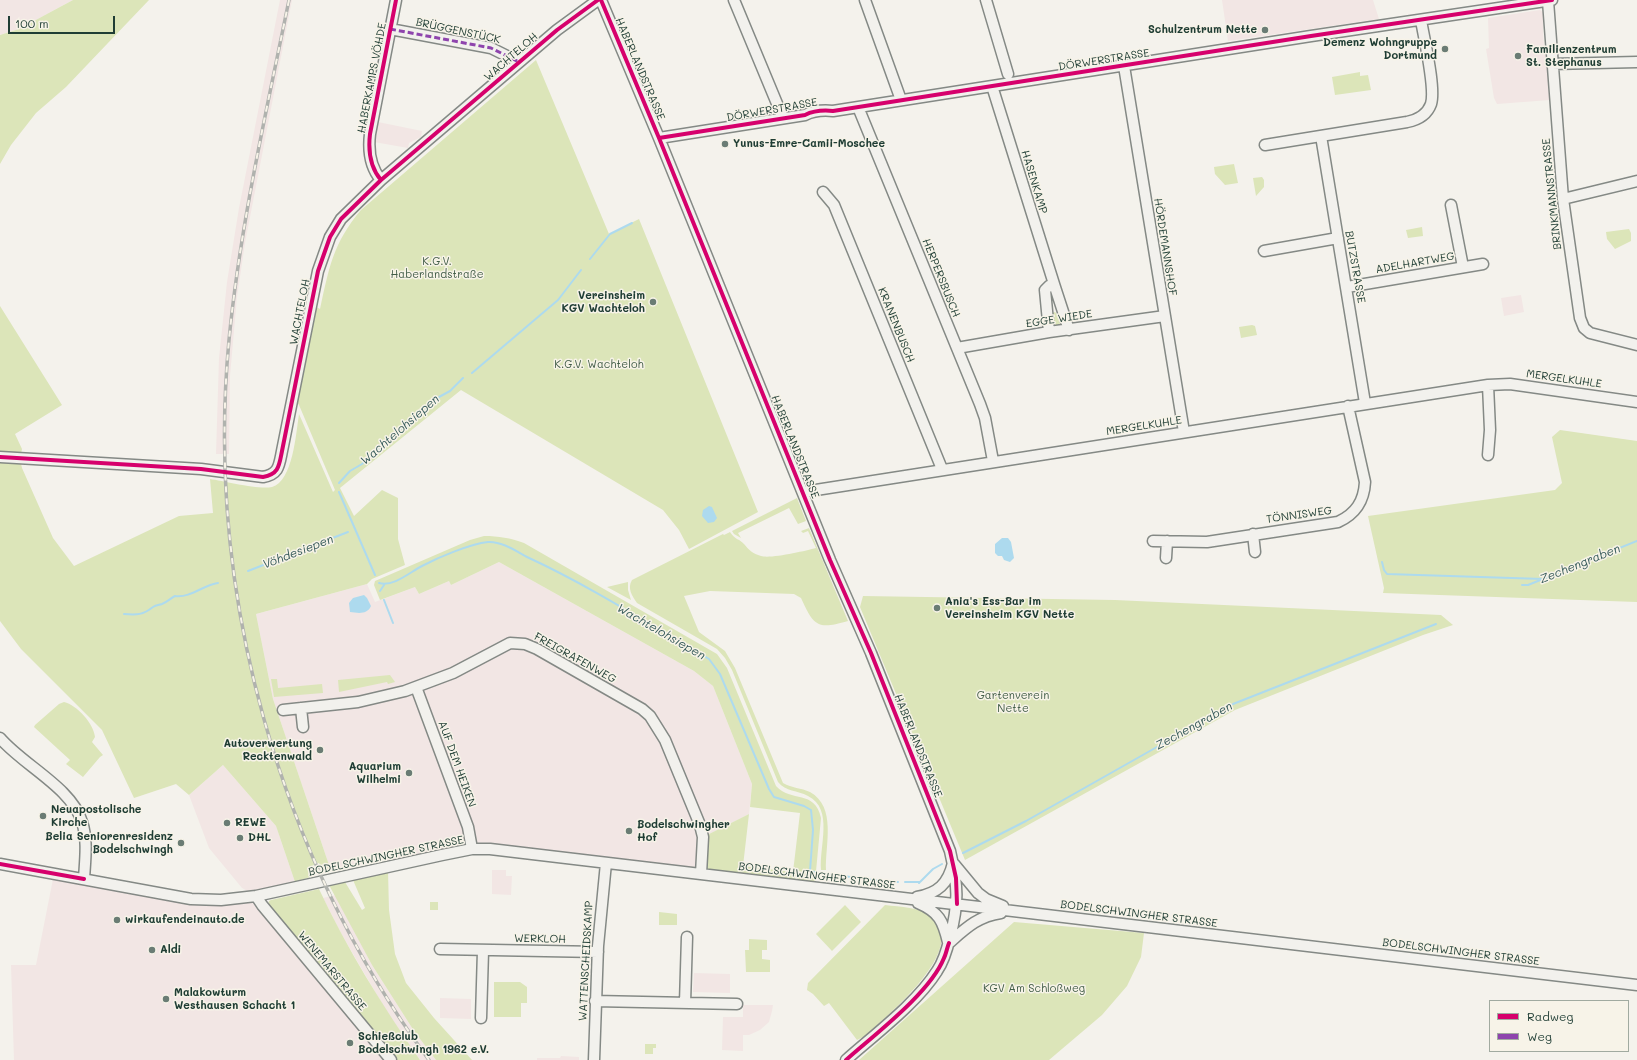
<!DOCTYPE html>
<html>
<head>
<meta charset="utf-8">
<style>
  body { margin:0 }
  #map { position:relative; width:1637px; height:1060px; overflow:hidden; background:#f4f2ec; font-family:Mali,sans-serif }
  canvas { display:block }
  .legend { position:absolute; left:1489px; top:1000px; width:140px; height:52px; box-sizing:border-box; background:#f7f3e8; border:1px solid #a1aaa0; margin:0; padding:5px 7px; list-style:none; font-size:12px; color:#1f3d34 }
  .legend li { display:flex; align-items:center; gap:8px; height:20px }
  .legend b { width:20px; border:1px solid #a1aaa0 }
  .scale { position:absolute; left:8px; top:16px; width:107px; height:18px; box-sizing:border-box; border:2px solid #1f3d34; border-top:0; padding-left:5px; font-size:12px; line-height:14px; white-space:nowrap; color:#1f3d34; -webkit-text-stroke:3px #f7f3e8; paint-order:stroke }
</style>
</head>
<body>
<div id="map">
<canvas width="1637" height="1060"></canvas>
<ul class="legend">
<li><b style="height:5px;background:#d6006c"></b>Radweg</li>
<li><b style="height:5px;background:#8e44ad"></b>Weg</li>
</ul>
<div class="scale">100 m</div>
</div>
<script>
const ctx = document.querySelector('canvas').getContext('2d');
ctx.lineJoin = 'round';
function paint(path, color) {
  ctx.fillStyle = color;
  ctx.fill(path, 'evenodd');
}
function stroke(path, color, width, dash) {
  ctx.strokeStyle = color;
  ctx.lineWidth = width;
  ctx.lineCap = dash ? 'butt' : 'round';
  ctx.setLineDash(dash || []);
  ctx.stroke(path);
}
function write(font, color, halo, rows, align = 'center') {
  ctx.font = font + ' Mali,sans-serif';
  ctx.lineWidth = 3;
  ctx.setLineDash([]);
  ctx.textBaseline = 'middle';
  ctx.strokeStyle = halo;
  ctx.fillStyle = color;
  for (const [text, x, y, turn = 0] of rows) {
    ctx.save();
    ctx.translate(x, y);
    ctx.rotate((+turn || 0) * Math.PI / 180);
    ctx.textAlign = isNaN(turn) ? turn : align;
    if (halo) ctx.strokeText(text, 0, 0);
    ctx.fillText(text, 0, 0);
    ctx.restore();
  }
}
paint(new Path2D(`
  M0 0H73L19 29 0 35Z
  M280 0H292L245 243 237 297 230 376 229 454H216L219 358 227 282 239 208Z
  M1222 0H1373L1379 19 1228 41Z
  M1540 10 1544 13 1543 30 1544 48 1549 54 1548 63 1550 100 1497 104 1494 98 1486 49 1489 48 1488 18Z
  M378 122 422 131 421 137 409 143 408 148 374 142Z
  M1521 295 1524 312 1504 316 1501 298Z
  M499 562 694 671 713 686 752 784 749 814 703 837 701 874 490 849 388 866 386 859 331 871 273 699 256 614 367 584 375 602 415 587 419 594 449 581 451 585Z
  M223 765 276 826 295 882 267 894 256 896 391 1060H14L11 965H36L54 874 195 899 255 895 242 888 209 848 189 795Z
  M492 870H506V876H512L511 895 492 894Z
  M336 895 372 965 414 1031 436 1060H420L385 1009 342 935 323 898Z
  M694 973 730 974V993L693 992Z
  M440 998 471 999V1019L440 1018Z
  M743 1005H773L772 1011 769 1022 760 1030 749 1035H743V1051L722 1050 723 1017H743Z
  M561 1056 579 1057V1060H537V1058H560Z`), '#f2e6e4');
paint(new Path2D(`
  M73 0H149L66 87 36 113 11 145 0 164V35L19 29Z
  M536 60 609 234 639 219 758 512 689 549 679 530 663 510 461 390 340 488 354 516 382 490 398 498V539L405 565 372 579 367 584 256 614 273 699 331 871 324 873 319 863 309 867 313 876 295 882 276 826 223 765 189 795 176 784 134 798 102 730 21 649 0 621V306L62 405 15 434 22 449 20 459 22 468 53 538 74 566 179 516 213 513 210 479C224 481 259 490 272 487 293 481 296 433 299 414L333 492 335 490 299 405 293 398 311 304 320 309C329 268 333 243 361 210Z
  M1360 72V76L1368 75 1371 90 1335 95 1332 77Z
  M1234 164 1238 183 1225 185 1215 174 1214 167Z
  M1262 177 1264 180V187L1256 196 1253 178Z
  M1422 227 1423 236 1408 238 1406 230Z
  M1629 229 1631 233V241L1615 249 1607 239 1606 232Z
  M1055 312 1059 317 1062 316 1063 326 1052 327 1049 314Z
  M1252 325 1255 326 1257 335 1241 338 1239 327Z
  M1560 430 1637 441V602L1383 593 1384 588 1368 516 1555 490 1562 483 1552 437Z
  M797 498 806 521 798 524 789 508 738 533 741 538 734 534 732 531Z
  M809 528 848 621C817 630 814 626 801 598L794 594 710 591 684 596 699 632 725 651 735 668 783 783C792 788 801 788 810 792 837 807 825 845 826 870H821C819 846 834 809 808 796 797 790 786 792 778 782L732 670 725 658 717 649 637 603C632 596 627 588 632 580L723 534 724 535 730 532C735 540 740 539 744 544 748 549 753 554 761 556 770 559 805 551 816 548L808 531 803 533 801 531Z
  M484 536C499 536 510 538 524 543L717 654 727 668 776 786C791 803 815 789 821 818L815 882 798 880 794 874 797 885 701 874 703 837 749 814 743 866 793 872 800 813 750 807 752 784 713 686 694 671 499 562 451 585 449 581 419 594 415 587 380 600 374 585 375 581 470 540Z
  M628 582V590L631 600 607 587Z
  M863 596 1115 600 1441 615 1453 625 1423 635 1235 710 965 860 860 607Z
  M390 675 395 682 388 684 387 682 339 692 338 680Z
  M271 679H277L278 688 322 684 323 693 274 697Z
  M64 702C77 705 94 724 95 737L92 742 103 755 100 757 83 777 66 764 70 760 34 727 35 725 59 704Z
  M388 871 389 910 395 954 406 983 434 1018 472 1060H436L414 1031 372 965 329 885 345 882 362 910 365 908 353 880Z
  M319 889C347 949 382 1005 420 1060H395L379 1036 268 905 269 901 271 900Z
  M430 902H438V910H430Z
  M845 905 861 922 832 951 816 934Z
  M885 905C901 907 919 907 933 917 936 919 937 923 939 927 956 959 886 1017 865 1036L857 1040 829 1003 824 1006 813 994 807 990 808 983Z
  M659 912 677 914V925H659Z
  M1014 922 1144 933 1141 957 1127 986 1102 1015 1049 1060H859Z
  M749 939 767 940V950H762V959L770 960V972H746L745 950H749Z
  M494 982H520L527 987V1003H521V1017H494Z
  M645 1044H656V1048H653V1054H645Z`), '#dce5b9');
paint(new Path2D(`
  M709 506 712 507 717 518 714 522 708 523 702 516 703 510Z
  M1002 538H1008L1011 542 1014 558 1010 562 1004 560 1002 556H998L995 553V544Z
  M364 595 367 598 371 606C367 615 358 613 350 612L349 603 353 598Z`), '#addaee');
stroke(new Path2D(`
  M590 259 610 234 632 223
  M472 373 558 300 581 270
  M339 483 350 471 362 464 387 441 397 436 401 428 407 426 424 412 429 405 437 401 439 397 450 391 463 378
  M339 492 375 575
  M1382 562 1384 570 1387 574 1543 579
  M248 571 348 532
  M379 583C394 587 410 572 422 566 439 557 470 544 488 542 501 541 516 551 527 557 590 586 649 624 709 659L720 674 769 789 774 797 804 806 811 810 813 830 810 871 815 872
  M1522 585H1528L1637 541
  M380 591 384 585
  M384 600 393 623
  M124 614C137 615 143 615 153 607 156 605 159 605 162 604 167 602 171 598 175 596 191 598 203 585 218 583
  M963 853 1026 821 1233 704 1436 624
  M821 873 880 881 898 882
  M905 882H920
  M919 883 933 869 942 864`), '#addaee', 2);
const minor = new Path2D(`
  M601 0 659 138 830 560 871 653 950 851C958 885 959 903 950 937 947 950 944 961 937 971 917 1003 874 1035 846 1060
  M734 0 783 118
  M865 0 901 100
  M986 0 1008 74
  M1548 1 1563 199 1580 318 1584 328 1590 333 1637 345
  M390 29 491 48 519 62
  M1552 64 1637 62
  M1124 66 1184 432
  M992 86 1054 284
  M858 107 980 404 985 418 993 461
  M1321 136 1365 403
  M659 138 805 115C813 111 823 110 833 111L1311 36 1552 0
  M1265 145 1407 122C1417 120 1427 115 1431 104 1436 88 1424 39 1421 20
  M381 180C370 167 368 151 370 134L396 0
  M823 192 834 205 942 469
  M1563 199 1637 181
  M1451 205 1463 267
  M1264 251 1338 238
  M1347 287 1483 264
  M1049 332 1045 290 1049 286 1054 284 1069 330
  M957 348 1049 332 1165 316
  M1488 385 1490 430 1488 455
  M0 457 201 469 263 477C279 474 279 466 282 451L318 271 330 237 341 219 381 180 557 30 598 0
  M803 492 1488 385 1510 384 1637 402
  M1253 534 1255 552
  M1153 541 1207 542 1338 522C1356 514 1364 501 1365 482L1348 406
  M1166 558 1167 541
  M416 687 468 827 472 849
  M301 708 303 727
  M283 710 358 702 405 691 453 673 510 643 525 644 537 649 642 709 650 716 665 740 700 825 703 837 701 874
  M0 738C23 765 72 788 82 822 88 840 85 861 84 879
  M0 864 191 899 221 900 256 896 442 855 472 849H490L1637 985
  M954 864 978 893 986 899 1003 906
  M256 896 262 905 391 1060
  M917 897C938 893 948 884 953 863
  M918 903C939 912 943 921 948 942
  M949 943C965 929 978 916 1001 913
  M440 949 598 952
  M595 1001 737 1004
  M685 1003 687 937
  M481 1018 483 951
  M594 1060 598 946 606 863`);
stroke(minor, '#848985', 13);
stroke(minor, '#f2f1ed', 10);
const rail = new Path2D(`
  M289 0C266 113 240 226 229 340 205 593 279 856 429 1060`);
stroke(rail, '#b0b2ae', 3.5);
stroke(rail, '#f7f3e8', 2, [6]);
stroke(new Path2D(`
  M390 29 491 48 519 62`), '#8e44ad', 3, [6, 3]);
stroke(new Path2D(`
  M601 0 659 138 830 560 871 653 950 851 956 878 957 904
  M659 138 805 115C813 111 823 110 833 111L1311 36 1552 0
  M381 180C370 167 368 151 370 134L396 0
  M0 457 201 469 263 477C279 474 279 466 282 451L318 271 330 237 341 219 381 180 557 30 598 0
  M0 864 84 879
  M846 1060C874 1035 930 993 944 958 946 954 947 948 949 943`), '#d6006c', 4);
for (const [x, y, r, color] of [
  [1265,30,4,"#6a7c74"],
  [1445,49,4,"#6a7c74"],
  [1518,56,4,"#6a7c74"],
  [725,144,4,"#6a7c74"],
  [653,302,4,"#6a7c74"],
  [937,608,4,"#6a7c74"],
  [320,750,4,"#6a7c74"],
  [409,773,4,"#6a7c74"],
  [43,816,4,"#6a7c74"],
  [227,823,4,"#6a7c74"],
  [629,831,4,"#6a7c74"],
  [240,838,4,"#6a7c74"],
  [181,843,4,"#6a7c74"],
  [117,920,4,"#6a7c74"],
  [152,950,4,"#6a7c74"],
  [166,999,4,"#6a7c74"],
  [350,1043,4,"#6a7c74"]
]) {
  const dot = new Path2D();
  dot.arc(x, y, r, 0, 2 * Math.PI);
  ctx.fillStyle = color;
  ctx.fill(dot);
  stroke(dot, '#f7f3e8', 1.5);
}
write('bold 11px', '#1f3d34', '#f7f3e8', [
  ["Schulzentrum Nette",1257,30,"right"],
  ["Demenz Wohngruppe",1437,43,"right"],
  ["Dortmund",1437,56,"right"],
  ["Familienzentrum",1526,50],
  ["St. Stephanus",1526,63],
  ["Yunus-Emre-Camii-Moschee",733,144],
  ["Vereinsheim",645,296,"right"],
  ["KGV Wachteloh",645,309,"right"],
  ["Ania's Ess-Bar im",945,602],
  ["Vereinsheim KGV Nette",945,615],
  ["Autoverwertung",312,744,"right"],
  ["Recktenwald",312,757,"right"],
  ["Aquarium",401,767,"right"],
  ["Wilhelmi",401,780,"right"],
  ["Neuapostolische",51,810],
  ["Kirche",51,823],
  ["REWE",235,823],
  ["Bodelschwingher",637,825],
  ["Hof",637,838],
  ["Belia Seniorenresidenz",173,837,"right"],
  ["Bodelschwingh",173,850,"right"],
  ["DHL",248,838],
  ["wirkaufendeinauto.de",125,920],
  ["Aldi",160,950],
  ["Malakowturm",174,993],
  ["Westhausen Schacht 1",174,1006],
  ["Schießclub",358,1037],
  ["Bodelschwingh 1962 e.V.",358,1050]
], 'left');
write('11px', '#1f3d34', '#f7f3e8', [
  ["BRÜGGENSTÜCK",458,31,12],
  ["WACHTELOH",511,57,-41],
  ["DÖRWERSTRASSE",1104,60,-9],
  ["HABERLANDSTRASSE",640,69,67],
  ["HABERKAMPS VÖHDE",372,78,-79],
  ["DÖRWERSTRASSE",772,110,-10],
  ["HASENKAMP",1034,182,73],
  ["BRINKMANNSTRASSE",1552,194,-96],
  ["HÖRDEMANNSHOF",1165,247,81],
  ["ADELHARTWEG",1415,263,-10],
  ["BUTZSTRASSE",1355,267,80],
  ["HERPERSBUSCH",941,278,68],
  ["WACHTELOH",300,312,-79],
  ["EGGE WIEDE",1059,319,-9],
  ["KRANENBUSCH",896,325,68],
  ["MERGELKUHLE",1564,379,8],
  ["MERGELKUHLE",1144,426,-9],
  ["HABERLANDSTRASSE",795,447,68],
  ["TÖNNISWEG",1299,515,-8],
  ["FREIGRAFENWEG",575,658,29],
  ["HABERLANDSTRASSE",918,746,68],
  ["AUF DEM HEIKEN",457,764,70],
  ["BODELSCHWINGHER STRASSE",386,856,-12],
  ["BODELSCHWINGHER STRASSE",817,876,7],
  ["BODELSCHWINGHER STRASSE",1139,914,7],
  ["WERKLOH",540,939,1],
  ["BODELSCHWINGHER STRASSE",1461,952,7],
  ["WATTENSCHEIDSKAMP",586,961,-87],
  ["WENEMARSTRASSE",332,971,50]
]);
write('11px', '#415c46', '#f7f3e8', [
  ["K.G.V.",437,262],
  ["Haberlandstraße",437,275],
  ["K.G.V. Wachteloh",599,365],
  ["Gartenverein",1013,696],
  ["Nette",1013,709],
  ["KGV Am Schloßweg",1034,989]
]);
write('italic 12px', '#355a59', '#f7f3e8', [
  ["Wachtelohsiepen",400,430,-41],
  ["Vöhdesiepen",298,552,-21],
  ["Zechengraben",1580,564,-22],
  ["Wachtelohsiepen",661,632,30],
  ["Zechengraben",1194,726,-29]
]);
</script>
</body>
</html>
